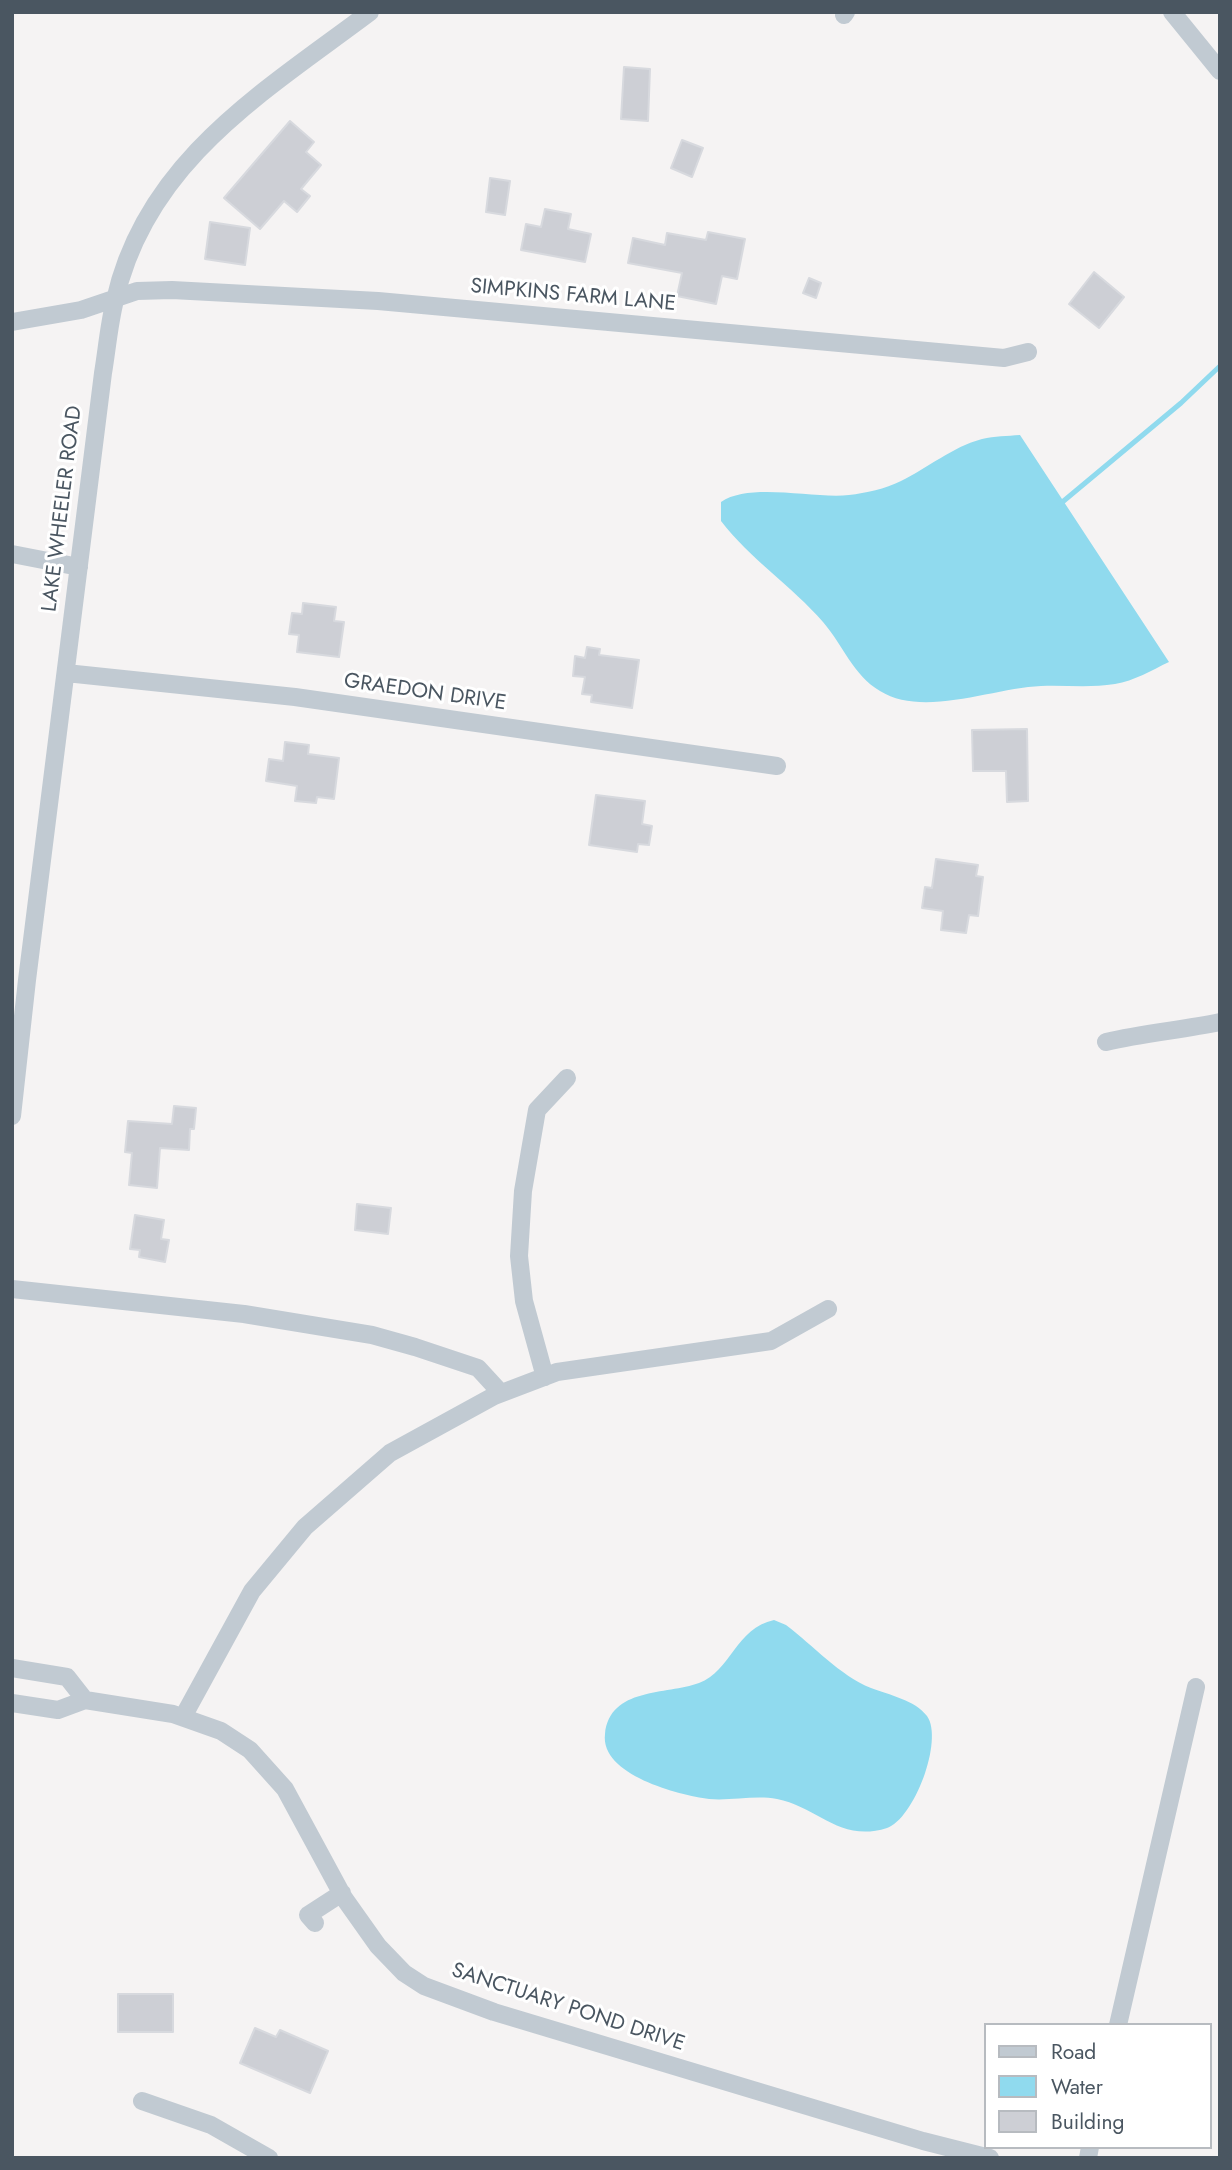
<!DOCTYPE html>
<html>
<head>
<meta charset="utf-8">
<style>
  body { margin:0 }
  #map { position:relative; width:1232px; height:2170px; overflow:hidden; background:#f5f3f3; font-family:Jost,sans-serif }
  canvas { display:block }
  .frame { position:absolute; inset:0; border:14px solid #4a5661; pointer-events:none }
  .legend { position:absolute; left:984px; top:2023px; width:228px; height:126px; box-sizing:border-box; background:#fff; border:2px solid #b7bbc0; margin:0; padding:9px 12px; list-style:none; font-size:21px; color:#4a5661 }
  .legend li { display:flex; align-items:center; gap:14px; height:35px }
  .legend b { width:35px; border:2px solid #b7bbc0 }
</style>
</head>
<body>
<div id="map">
<canvas width="1232" height="2170"></canvas>
<div class="frame"></div>
<ul class="legend">
<li><b style="height:9px;background:#c1cad2"></b>Road</li>
<li><b style="height:19px;background:#90daee"></b>Water</li>
<li><b style="height:19px;background:#cdcfd5"></b>Building</li>
</ul>
</div>
<script>
const ctx = document.querySelector('canvas').getContext('2d');
ctx.lineJoin = 'round';
function paint(path, color) {
  ctx.fillStyle = color;
  ctx.fill(path, 'evenodd');
}
function stroke(path, color, width, dash) {
  ctx.strokeStyle = color;
  ctx.lineWidth = width;
  ctx.lineCap = dash ? 'butt' : 'round';
  ctx.setLineDash(dash || []);
  ctx.stroke(path);
}
function write(font, color, halo, rows, align = 'center') {
  ctx.font = font + ' Jost,sans-serif';
  ctx.lineWidth = 6;
  ctx.setLineDash([]);
  ctx.textBaseline = 'middle';
  ctx.strokeStyle = halo;
  ctx.fillStyle = color;
  for (const [text, x, y, turn = 0] of rows) {
    ctx.save();
    ctx.translate(x, y);
    ctx.rotate((+turn || 0) * Math.PI / 180);
    ctx.textAlign = isNaN(turn) ? turn : align;
    if (halo) ctx.strokeText(text, 0, 0);
    ctx.fillText(text, 0, 0);
    ctx.restore();
  }
}
paint(new Path2D(`
  M1020 435 1169 662C1152 670 1134 681 1115 684 1090 688 1066 685 1041 686 993 688 923 718 880 691 853 675 843 645 823 622 792 586 750 559 721 521V502C750 482 814 499 849 495 866 493 885 489 901 481 928 468 952 447 982 439 995 436 1007 436 1020 435Z
  M774 1620 786 1625C814 1646 839 1675 871 1688 889 1695 915 1700 927 1716 944 1740 914 1819 887 1828 840 1843 818 1807 777 1799 755 1795 731 1801 709 1799 679 1795 600 1775 605 1734 610 1687 666 1695 699 1683 731 1671 736 1628 774 1620Z`), '#90daee');
stroke(new Path2D(`
  M1060 504 1181 403 1220 366`), '#90daee', 5);
const building = new Path2D(`
  M624 67 650 69 648 121 621 119Z
  M290 121 314 142 306 152 321 165 301 189 310 196 297 212 284 201 260 229 224 198Z
  M682 140 703 148 692 177 671 168Z
  M490 178 510 181 505 215 486 212Z
  M545 209 571 214 568 229 591 234 585 262 521 250 526 224 541 227Z
  M210 222 250 228 245 265 205 259Z
  M708 232 745 239 737 279 722 276 716 304 677 296 682 273 628 263 633 238 665 245 667 233 706 240Z
  M1094 272 1124 297 1099 328 1069 304Z
  M809 278 821 283 816 298 803 293Z
  M303 603 336 607 334 621 344 622 339 657 297 652 299 635 289 634 292 613 302 614Z
  M587 647 600 649 599 655 639 660 632 708 591 702 592 695 582 694 585 677 573 676 575 656 585 658Z
  M1027 729 1028 801 1007 802 1006 771H973L972 730Z
  M285 742 309 745 308 754 339 758 334 799 317 797 316 803 295 801 297 786 266 781 269 759 283 761Z
  M596 795 645 801 642 824 652 826 649 845 638 844 637 852 589 845Z
  M936 859 978 865 976 876 983 877 978 916 969 915 966 933 941 930 943 911 922 908 925 887 932 888Z
  M174 1106 196 1108 194 1129H190L189 1150 160 1148 157 1188 129 1185 132 1153 125 1152 128 1121 172 1124Z
  M357 1204 391 1208 388 1234 355 1230Z
  M135 1215 164 1220 161 1239 169 1240 165 1262 139 1257 140 1250 130 1249Z
  M118 1994H173V2032H118Z
  M255 2028 276 2037 280 2030 328 2051 310 2093 240 2063Z`);
paint(building, '#cdcfd5');
stroke(building, '#d7d9de', 2);
stroke(new Path2D(`
  M1172 12 1220 71
  M844 15 846 12
  M12 322 81 310 137 291 172 290 378 301 1004 358 1028 352
  M12 554 79 567
  M66 673 295 697 777 766
  M1106 1042C1144 1033 1182 1030 1220 1022
  M12 1116 27 980 103 373C107 349 109 324 115 300 146 161 265 91 370 12
  M12 1289 244 1314 372 1335 415 1347 478 1368 501 1393
  M545 1377 524 1301 519 1256 523 1191 537 1110 567 1078
  M12 1668 67 1677 85 1700
  M12 1703 58 1710 85 1700 173 1714 221 1731 250 1750 285 1789 344 1898 378 1946 404 1973 424 1986 494 2012 923 2141 990 2158
  M183 1717 252 1591 305 1527 390 1453 494 1396 557 1372 771 1341 828 1309
  M315 1923 308 1915 342 1893
  M1118 2025 1196 1687
  M142 2101 211 2125 269 2158
  M1088 2158 1090 2147`), '#c1cad2', 18);
write('21px', '#4a5661', '#fff', [
  ["SIMPKINS FARM LANE",573,296,5],
  ["LAKE WHEELER ROAD",63,509,-83],
  ["GRAEDON DRIVE",425,693,8],
  ["SANCTUARY POND DRIVE",568,2008,18]
]);
</script>
</body>
</html>
